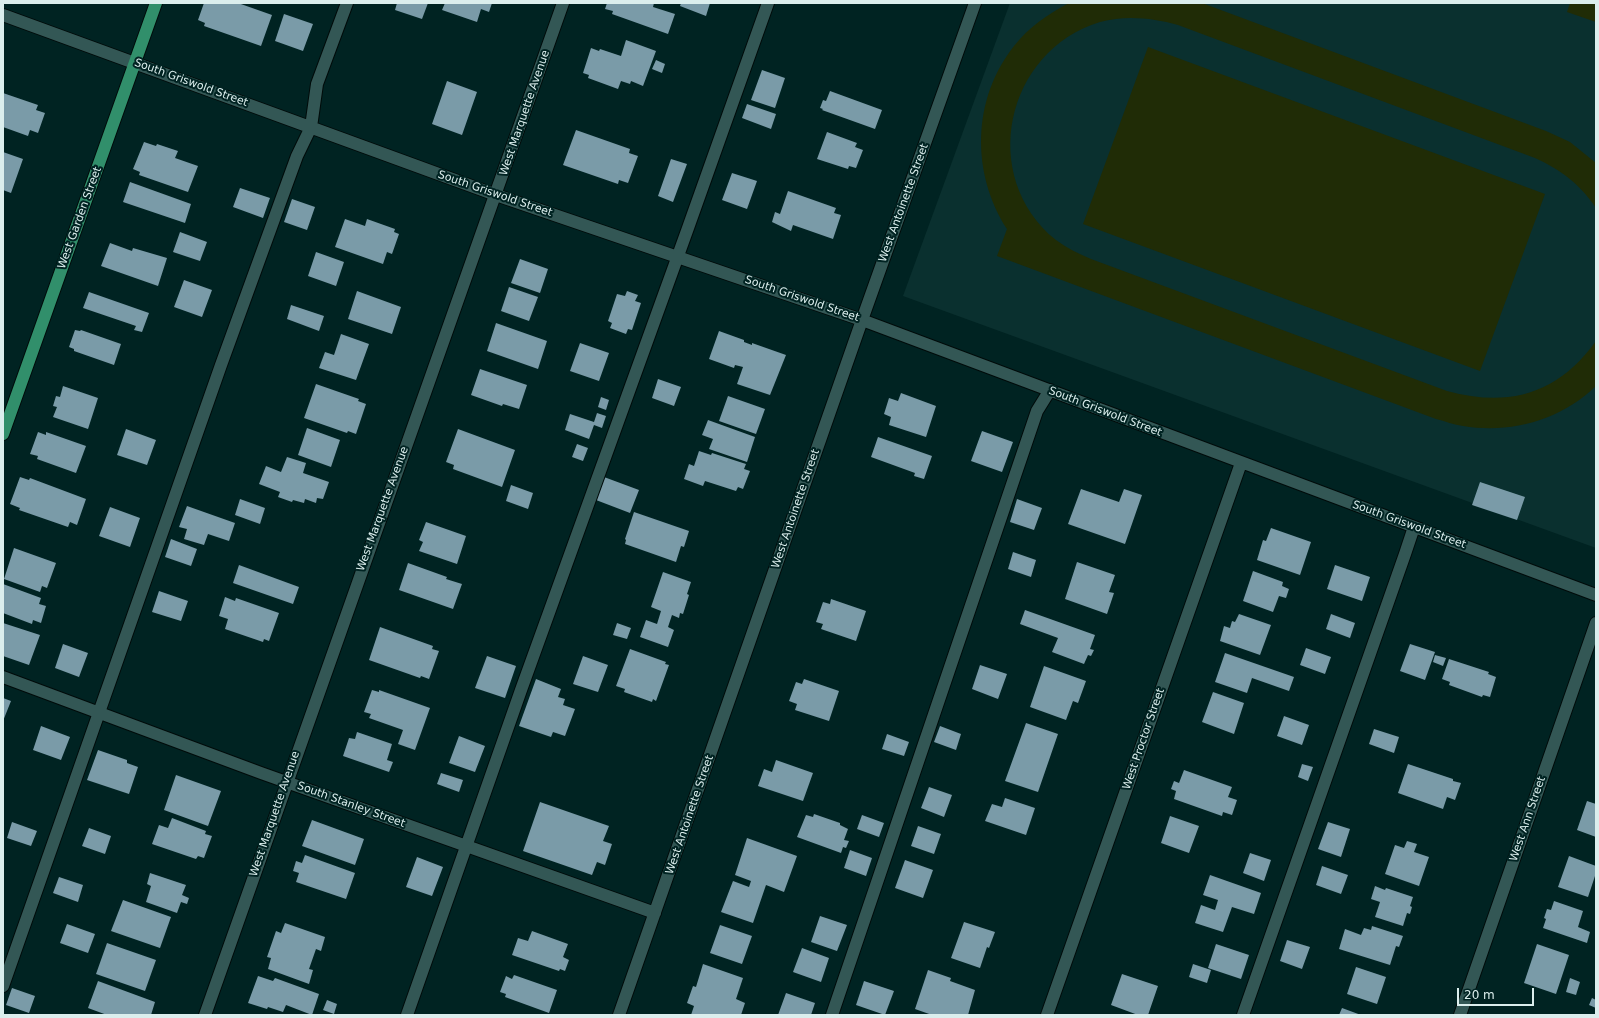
<!DOCTYPE html>
<html>
<head>
<meta charset="utf-8">
<style>
  body { margin:0 }
  #map { position:relative; width:1599px; height:1018px; overflow:hidden; background:#002322; font-family:"DejaVu Sans",sans-serif }
  canvas { display:block }
  .frame { position:absolute; inset:0; border:4px solid #dbeeed; pointer-events:none }
  .scale { position:absolute; left:1457px; top:988px; width:77px; height:18px; box-sizing:border-box; border:2px solid #dbeeed; border-top:0; padding-left:5px; font-size:12px; line-height:14px; white-space:nowrap; color:#dbeeed; -webkit-text-stroke:3px #002322; paint-order:stroke }
</style>
</head>
<body>
<div id="map">
<canvas width="1599" height="1018"></canvas>
<div class="frame"></div>
<div class="scale">20 m</div>
</div>
<script>
const ctx = document.querySelector('canvas').getContext('2d');
ctx.lineJoin = 'round';
function paint(path, color) {
  ctx.fillStyle = color;
  ctx.fill(path, 'evenodd');
}
function stroke(path, color, width, dash) {
  ctx.strokeStyle = color;
  ctx.lineWidth = width;
  ctx.lineCap = dash ? 'butt' : 'round';
  ctx.setLineDash(dash || []);
  ctx.stroke(path);
}
function write(font, color, halo, rows, align = 'center') {
  ctx.font = font + ' "DejaVu Sans",sans-serif';
  ctx.lineWidth = 4;
  ctx.setLineDash([]);
  ctx.textBaseline = 'middle';
  ctx.strokeStyle = halo;
  ctx.fillStyle = color;
  for (const [text, x, y, turn = 0] of rows) {
    ctx.save();
    ctx.translate(x, y);
    ctx.rotate((+turn || 0) * Math.PI / 180);
    ctx.textAlign = isNaN(turn) ? turn : align;
    if (halo) ctx.strokeText(text, 0, 0);
    ctx.fillText(text, 0, 0);
    ctx.restore();
  }
}
paint(new Path2D(`
  M1010 3H1596V548L903 296Z`), '#0a302f');
paint(new Path2D(`
  M1069 3H1202L1546 131 1570 142 1596 163V208C1580 184 1561 170 1535 158L1178 25C1153 18 1126 15 1100 22 1005 51 978 177 1056 240 1067 248 1079 254 1091 259L1447 391C1509 408 1558 394 1596 341V386C1561 420 1511 434 1463 426 1454 425 1445 421 1436 419L997 256 1007 229C971 173 972 99 1014 46 1029 27 1048 14 1069 3Z
  M1570 3H1596V22L1567 12Z
  M1148 47 1545 194 1480 371 1083 224Z`), '#202c06');
paint(new Path2D(`
  M204 3H238L272 15 261 46 204 26 205 23 198 20Z
  M397 3H428L422 19 395 10Z
  M445 3H492L489 12 481 9 477 22 442 10Z
  M607 3H654L653 7 675 14 668 34 612 14 613 11 605 9Z
  M681 3H710L706 16 680 6Z
  M284 14 313 24 303 51 275 41Z
  M626 40 656 51 643 86 631 81 630 84 621 81 618 89 588 78 589 75 583 73 591 48 599 51 600 49 621 56Z
  M656 60 665 64 662 73 652 69Z
  M762 70 785 78 775 108 751 100Z
  M447 81 477 92 462 135 432 124Z
  M830 91 882 110 875 129 822 110 823 109 820 108 823 100 826 101Z
  M3 93 38 105 36 110 45 113 38 133 30 130 28 136 3 127Z
  M747 104 776 114 771 129 742 118Z
  M576 130 630 149 629 153 638 156 628 183 619 180 618 184 563 165Z
  M827 132 857 143 855 147 863 150 856 168 849 166 848 169 817 159Z
  M144 142 156 146 157 144 178 151 175 158 198 166 188 192 139 175 140 172 133 169Z
  M3 152 23 159 11 193 3 190Z
  M671 159 687 164 673 202 658 196Z
  M732 173 757 181 747 209 722 200Z
  M130 182 191 204 185 223 123 202Z
  M240 188 270 198 263 218 233 207Z
  M788 191 836 208 834 213 841 215 833 239 793 225 791 231 772 222 775 212 780 214Z
  M292 199 315 207 307 230 284 222Z
  M345 219 365 226 367 219 395 229 394 232 399 234 392 254 387 252 383 264 335 247Z
  M180 232 207 242 200 261 173 252Z
  M110 243 132 251 133 248 167 258 158 286 101 266Z
  M316 252 344 262 336 286 308 276Z
  M520 259 548 269 540 293 511 283Z
  M184 280 212 290 202 317 174 307Z
  M509 287 538 297 529 321 501 311Z
  M357 291 401 307 392 334 348 319Z
  M627 291 638 295 635 301 641 303 632 330 628 329 626 334 610 328 612 323 608 321 617 294 625 296Z
  M89 292 149 313 142 332 134 330 136 326 83 308Z
  M291 305 324 316 319 331 287 319Z
  M496 323 547 341 538 369 487 351Z
  M75 330 80 331 81 330 121 344 114 365 74 351V349L69 347Z
  M719 331 744 340V342L752 345V343L786 355 770 395 737 384 743 367 735 365 734 368 709 359Z
  M341 334 369 344 356 380 319 368 325 352 334 355Z
  M580 343 609 353 599 381 570 371Z
  M480 369 527 385 519 409 503 404 502 406 471 395Z
  M658 379 681 387 674 406 652 398Z
  M316 384 359 399 358 401 366 404 356 434 348 431 347 433 304 418Z
  M63 386 98 398 88 429 53 417 57 407 53 406 56 396 60 397Z
  M901 393 936 406 926 437 889 425 891 417 884 414 889 398 898 401Z
  M728 396 765 409 756 434 719 421Z
  M601 397 609 400 606 410 598 407Z
  M597 413 606 416 602 428 594 425 589 439 565 430 570 414 594 422Z
  M708 420 755 437 747 462 709 449 713 439 702 435Z
  M307 428 340 440 331 467 298 455Z
  M126 429 156 440 147 465 117 455Z
  M458 429 515 450 502 487 453 469 454 465 446 462Z
  M982 431 1013 442 1002 472 971 461Z
  M38 432 46 435V432L86 446 76 473 37 459 38 456 30 454Z
  M878 437 932 456 924 479 914 476 915 473 871 457Z
  M577 444 588 448 583 461 572 457Z
  M699 451 711 455 712 453 746 464 744 469 750 471 743 489 738 487 736 491 705 481 703 486 684 479 689 464 694 466Z
  M287 457 306 463 303 473 329 482 323 499 317 498 316 503 305 499 304 503 293 500 292 502 278 497 280 492 259 484 266 466 281 472Z
  M20 477 29 480 30 478 86 499 77 525 70 522 68 527 19 510 20 508 10 504Z
  M604 477 639 490 630 513 596 500Z
  M1480 482 1525 497 1517 520 1472 505Z
  M511 485 533 493 528 509 506 501Z
  M1081 489 1119 502 1124 489 1142 495 1125 544 1068 524Z
  M240 499 265 508 260 524 235 515Z
  M1017 499 1042 508 1034 530 1010 522Z
  M187 506 235 523 229 541 208 534 204 545 184 539 187 529 179 527Z
  M110 507 140 518 130 547 99 536Z
  M634 512 689 531 684 547 681 546 676 562 625 544 626 540 625 539Z
  M426 522 466 536 457 564 419 551 423 542 419 540Z
  M1271 528 1311 542 1300 575 1257 560 1263 540 1266 541Z
  M171 539 197 549 191 566 165 557Z
  M14 548 56 563 47 588 42 586 40 592 4 579Z
  M1013 552 1036 560 1031 577 1008 569Z
  M1077 562 1115 575 1109 592 1114 593 1107 614 1065 599Z
  M408 563 447 577 446 579 462 584 453 609 399 590Z
  M239 565 299 587 293 604 233 583Z
  M1335 565 1370 577 1362 601 1327 589Z
  M1253 571 1283 582 1282 586 1289 589 1286 598 1279 596 1273 612 1243 601Z
  M663 572 691 582 687 594 689 595 683 614 680 613 679 618 672 615 668 627 674 630 668 647 640 637 646 620 657 624 661 611 651 607Z
  M3 584 41 598 39 604 46 606 41 623 33 620 32 624 3 613Z
  M159 591 188 601 181 621 152 612Z
  M225 597 235 601 236 598 279 613 269 641 264 639 263 642 225 629 228 619 219 616Z
  M831 599 866 611 856 641 821 629 823 624 816 622 823 602 830 604Z
  M1025 610 1095 635 1090 649 1094 650 1091 656 1088 655 1084 664 1052 652 1058 638 1020 624Z
  M1239 614 1271 625 1260 655 1220 641 1224 626 1230 628 1232 621 1235 622Z
  M1331 614 1355 623 1350 638 1326 629Z
  M3 623 40 635 29 665 3 656Z
  M617 623 631 628 627 639 613 635Z
  M380 627 433 646 432 649 439 651 429 679 421 676 420 678 369 660Z
  M63 644 88 653 79 677 55 668Z
  M1410 644 1435 652 1425 680 1400 671Z
  M1306 648 1331 657 1325 674 1300 665Z
  M630 649 666 662 665 664 669 665 656 701 653 699 652 702 624 692 625 689 616 686Z
  M1225 653 1294 677 1289 691 1252 678 1247 693 1215 682Z
  M1435 655 1446 658 1443 666 1433 662Z
  M487 656 516 666 505 698 475 688Z
  M583 656 608 665 598 692 573 684Z
  M1449 659 1489 672 1488 674 1496 677 1490 697 1483 695 1482 697 1449 685 1450 682 1442 679Z
  M980 665 1007 674 998 699 972 689Z
  M1044 666 1086 681 1078 703 1073 701 1066 720 1030 707Z
  M536 679 561 689 558 697 565 699 563 705 575 709 565 736 553 732 551 737 519 726Z
  M804 679 839 691 829 721 795 710 797 704 789 701 796 682 802 684Z
  M372 690 379 692V690L430 708 415 750 398 744 403 730 369 718 371 714 364 712Z
  M1213 692 1244 703 1234 734 1202 722Z
  M3 698 11 701 3 721Z
  M1284 716 1309 725 1302 745 1277 736Z
  M1026 723 1058 734 1038 792 1005 781Z
  M41 726 70 737 61 760 33 750Z
  M940 726 961 734 956 750 934 742Z
  M1374 729 1399 737 1394 753 1369 744Z
  M357 732 392 744 387 760 393 762 389 772 343 756 349 738 355 739Z
  M887 734 909 742 904 756 882 749Z
  M459 736 485 746 475 772 449 763Z
  M98 750 127 760V763L138 767 129 794 87 780Z
  M776 760 813 773 803 801 758 786 764 769 772 772Z
  M1302 764 1313 767 1308 781 1298 777Z
  M1408 764 1453 779V781L1461 783 1455 800 1447 797 1443 809 1398 793Z
  M1184 770 1232 787 1228 797 1237 800 1232 815 1223 812 1222 816 1174 799 1176 791 1171 789 1174 781 1179 783Z
  M441 773 463 780 459 792 437 784Z
  M176 775 221 791 208 826 164 810Z
  M929 787 952 795 944 817 921 808Z
  M1005 798 1035 808 1026 835 985 821 992 804 1002 807Z
  M1587 801 1596 804V837L1577 830Z
  M540 802 609 826 603 841 612 844 605 865 597 862 592 875 523 851Z
  M814 814 840 823V825L848 829 844 840 849 841 846 848 843 847 841 853 797 837 806 815 813 817Z
  M862 815 884 823 879 837 857 829Z
  M1170 816 1199 826 1189 853 1161 843Z
  M172 818 206 831 205 834 212 836 204 858 198 856 196 859 152 844 159 825 168 828Z
  M312 820 364 839 355 865 302 846Z
  M12 822 37 831 31 846 7 838Z
  M1328 822 1350 829 1341 857 1318 849Z
  M918 826 941 834 934 854 911 846Z
  M89 828 111 836 105 854 82 846Z
  M747 838 797 856 784 892 766 885 753 923 721 912 733 881 749 887 751 881 735 875Z
  M1407 841 1417 844 1414 852 1429 857 1419 886 1385 874 1395 845 1404 848Z
  M850 850 872 858 866 876 844 868Z
  M1250 853 1271 860 1264 881 1243 873Z
  M305 855 355 873 346 899 296 882 299 873 293 871 296 861 302 863Z
  M1569 856 1596 866V873L1588 897 1558 887Z
  M417 857 443 867 432 896 406 887Z
  M905 860 933 870 923 898 895 888Z
  M1322 866 1348 875 1341 894 1316 885Z
  M150 873 186 885 182 895 189 898 187 904 181 902 177 913 146 902 151 886 147 884Z
  M1210 875 1261 893 1254 914 1232 907 1223 932 1195 923 1201 905 1215 910 1218 900 1203 895Z
  M59 877 83 885 78 902 53 893Z
  M1375 886 1385 890 1386 888 1413 897 1410 906 1412 907 1410 914 1407 913 1403 926 1375 917 1380 902 1371 899Z
  M123 900 171 917 160 948 111 931Z
  M1554 901 1583 911 1578 927 1590 932 1587 943 1543 928 1546 919 1544 918 1547 909 1551 910Z
  M820 916 847 925 837 951 811 942Z
  M964 922 995 932 989 948 987 947 980 968 951 958Z
  M285 923 325 937 321 951 316 949 309 969 313 970 309 984 268 969 271 958 267 957 276 931 281 933Z
  M67 924 95 934 88 953 60 943Z
  M720 925 752 936 742 964 710 953Z
  M1372 926 1403 936 1399 947 1396 946 1390 965 1339 949 1345 929 1361 935 1364 928 1371 930Z
  M532 931 568 944 563 957 569 960 565 971 560 969 559 971 512 955 518 938 528 941Z
  M1287 940 1310 947 1302 969 1280 961Z
  M107 943 156 960 145 991 96 974Z
  M1216 944 1249 955 1241 979 1208 968Z
  M1537 944 1569 955 1556 994 1524 983Z
  M802 948 829 958 821 982 793 972Z
  M703 964 743 978 736 999 745 1003 741 1015H691L694 1006 687 1003 693 986 696 987Z
  M1193 964 1211 970 1207 983 1189 977Z
  M1356 967 1386 977 1377 1004 1347 994Z
  M928 970 951 978 950 981 975 990 968 1015H932L915 1009Z
  M1122 974 1158 986 1148 1015H1138L1111 1005Z
  M514 975 557 990 549 1013 505 997 506 994 500 992 506 976 512 979Z
  M258 976 273 981 275 978 319 994 312 1015 286 1005 283 1012 268 1007 267 1009 248 1003Z
  M1570 978 1580 982 1576 995 1566 992Z
  M98 981 155 1002 151 1015H107L88 1008Z
  M864 981 894 991 885 1015 856 1005Z
  M12 988 35 996 29 1013 6 1005Z
  M786 993 815 1003 811 1015H778Z
  M1592 998 1596 1000V1008L1589 1005Z
  M327 1000 337 1004 334 1014 323 1010Z
  M1342 1008 1361 1015H1339Z`), '#7a9ba8');
const minor = new Path2D(`
  M3 15 496 195 862 320 1596 595
  M3 677 261 773 655 913
  M3 986 221 365 297 156 311 127 317 84 347 3
  M205 1015C322 677 445 341 563 3
  M407 1015 521 690 688 228 768 3
  M619 1015 862 320 975 3
  M832 1015 1037 411 1050 390
  M1047 1015 1241 463
  M1243 1015 1405 554 1414 527
  M1460 1015 1596 623`);
const major = new Path2D(`
  M3 434 156 3`);
stroke(minor, '#000b0a', 14);
stroke(major, '#000b0a', 14);
stroke(minor, '#335755', 12);
stroke(major, '#318f6b', 12);
write('11px', '#dbeeed', '#002322', [
  ["South Griswold Street",191,83,20],
  ["West Marquette Avenue",525,113,-71],
  ["South Griswold Street",495,194,19],
  ["West Antoinette Street",904,203,-70],
  ["West Garden Street",80,218,-70],
  ["South Griswold Street",802,299,19],
  ["South Griswold Street",1105,412,21],
  ["West Marquette Avenue",383,509,-70],
  ["West Antoinette Street",796,509,-71],
  ["South Griswold Street",1409,525,20],
  ["West Proctor Street",1144,739,-71],
  ["South Stanley Street",351,805,20],
  ["West Marquette Avenue",275,814,-71],
  ["West Antoinette Street",690,815,-71],
  ["West Ann Street",1528,819,-71]
]);
</script>
</body>
</html>
